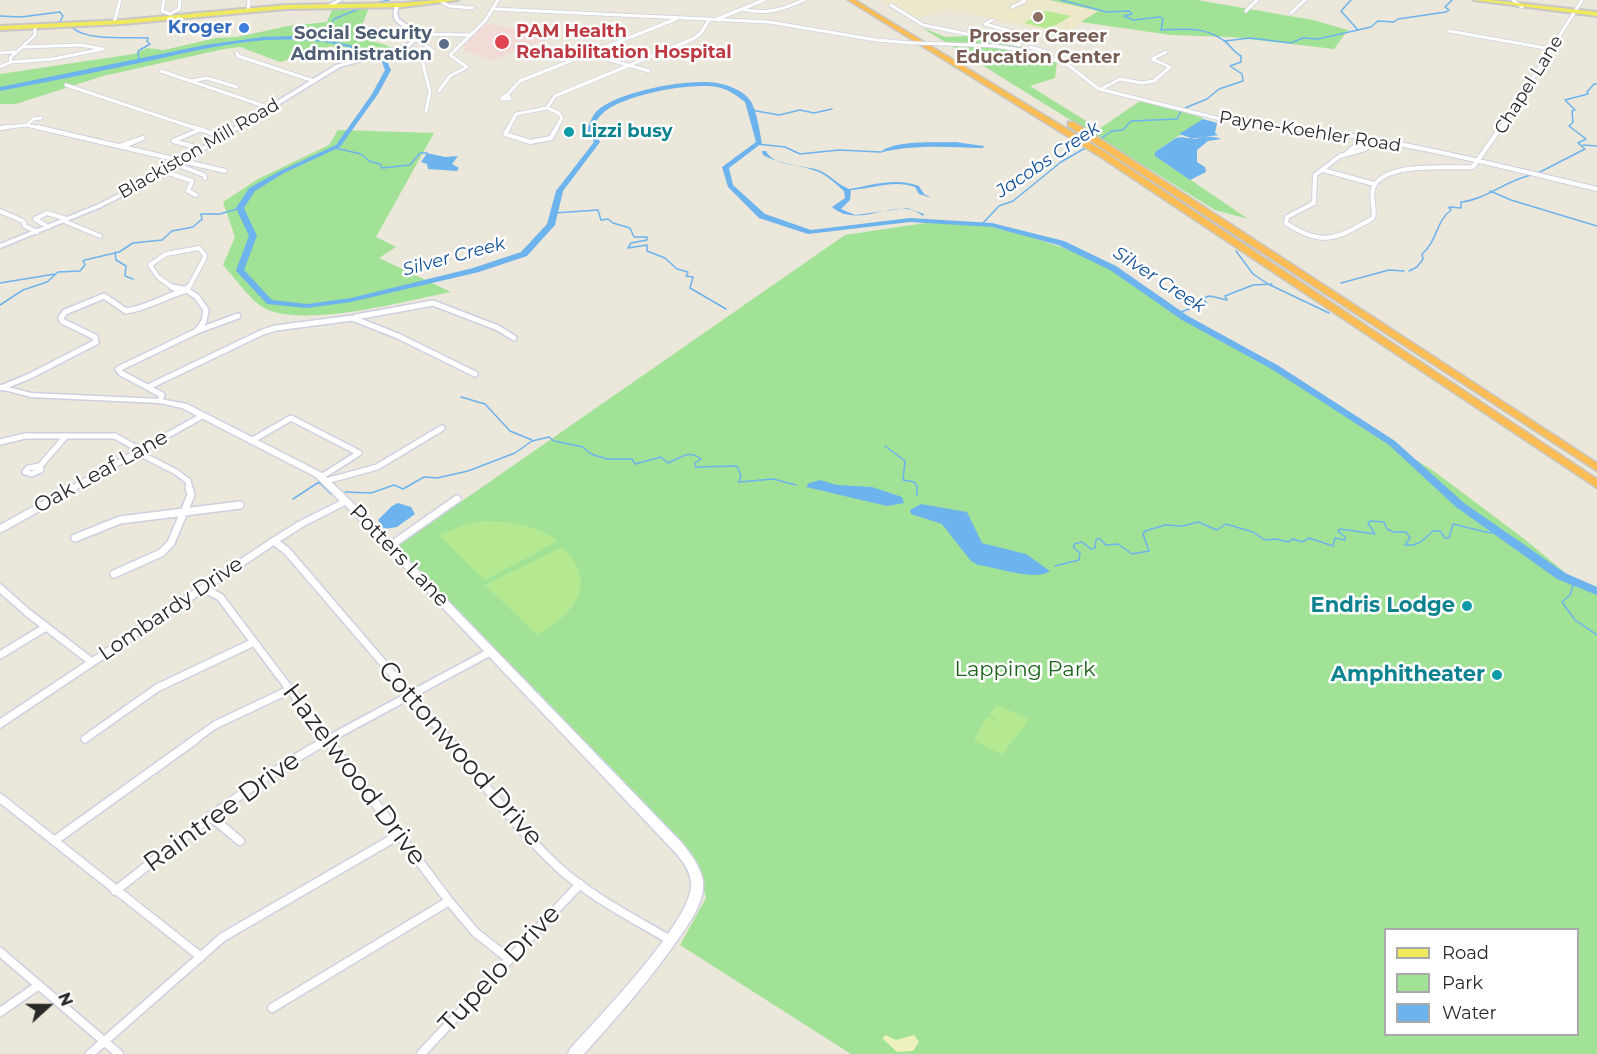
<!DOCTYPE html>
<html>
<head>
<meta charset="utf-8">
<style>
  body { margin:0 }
  #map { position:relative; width:1597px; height:1054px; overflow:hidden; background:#ebe7da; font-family:Montserrat,sans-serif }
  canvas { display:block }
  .legend { position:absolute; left:1384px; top:928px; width:195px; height:108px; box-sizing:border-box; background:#fff; border:2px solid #a9a9a9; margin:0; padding:8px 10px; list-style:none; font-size:18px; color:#292929 }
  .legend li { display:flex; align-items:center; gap:12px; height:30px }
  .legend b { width:30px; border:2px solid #a9a9a9 }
  .north { position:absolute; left:18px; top:976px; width:60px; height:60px; -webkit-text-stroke:4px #fff; paint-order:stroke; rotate:69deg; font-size:16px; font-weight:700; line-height:24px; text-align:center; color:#292929 }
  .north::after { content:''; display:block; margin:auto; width:21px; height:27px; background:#292929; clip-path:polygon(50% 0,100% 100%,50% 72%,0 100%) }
</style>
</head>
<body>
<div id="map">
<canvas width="1597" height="1054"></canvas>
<ul class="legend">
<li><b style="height:8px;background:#efe95b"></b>Road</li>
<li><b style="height:16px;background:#a2e297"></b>Park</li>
<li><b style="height:16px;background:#6db3ed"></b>Water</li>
</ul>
<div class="north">N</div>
</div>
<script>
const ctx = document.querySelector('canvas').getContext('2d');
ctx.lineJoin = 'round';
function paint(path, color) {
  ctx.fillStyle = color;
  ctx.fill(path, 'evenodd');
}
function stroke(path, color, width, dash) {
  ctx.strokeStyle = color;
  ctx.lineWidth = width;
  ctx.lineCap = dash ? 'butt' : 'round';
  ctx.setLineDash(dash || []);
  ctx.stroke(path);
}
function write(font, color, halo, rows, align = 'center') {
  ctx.font = font + ' Montserrat,sans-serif';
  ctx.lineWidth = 5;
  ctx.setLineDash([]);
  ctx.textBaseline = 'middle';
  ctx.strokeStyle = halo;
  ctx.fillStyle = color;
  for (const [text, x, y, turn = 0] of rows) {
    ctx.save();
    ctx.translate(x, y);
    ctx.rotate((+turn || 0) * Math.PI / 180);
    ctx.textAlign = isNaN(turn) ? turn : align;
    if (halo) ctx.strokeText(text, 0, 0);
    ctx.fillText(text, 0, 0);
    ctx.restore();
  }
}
paint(new Path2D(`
  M881 0H1049L1099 12 1063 34 947 9 913 20Z`), '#ede8c9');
paint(new Path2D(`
  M485 23 491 24 551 38 493 60 463 50 466 48 463 45Z`), '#f2dbd7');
paint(new Path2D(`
  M1049 0H1197L1313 20 1348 30 1334 49 1231 37 1170 35 1081 22 1098 11Z
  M333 8H369L360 30 364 38 394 48 362 56 331 46 280 62 240 47 224 49 103 76 16 104H0V74L134 54 147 48 164 50 216 38 237 37 288 26 327 22Z
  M921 27 945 37 970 36 1039 51 1057 62 1055 78 1030 86 1099 129 1140 101 1201 117 1203 119 1155 152 1160 159 1248 219 1215 210Z
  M338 130 434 133 376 237 396 247 379 258 451 292C408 300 298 331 261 306 249 298 234 277 223 265L235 237 223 202 258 179 329 145Z
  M932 222 975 223 1027 236 1097 259 1206 333 1280 373 1435 472 1523 538 1579 584 1597 590V1054H851L680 945 706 898 698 870 393 549 845 235ZM1386 930H1578V1034H1386Z`), '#a2e297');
paint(new Path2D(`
  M886 1035 896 1040 914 1035 919 1042 913 1051 897 1052 882 1038Z`), '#eef0bd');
paint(new Path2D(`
  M1046 11 1071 16 1049 29 1024 23Z
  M484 521C515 522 533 524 558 541L485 580 439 535 464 525Z
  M562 547C600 583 575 614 537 635L485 585Z
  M997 705 1029 719 1002 755 974 740 987 716 1004 725 989 714Z`), '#b4e992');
paint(new Path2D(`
  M1203 119 1217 123 1215 133 1218 135 1194 139 1179 134Z
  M1181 137C1196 141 1209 134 1221 139L1208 141 1197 150V162L1205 167 1206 172 1190 180 1155 156V152L1176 138Z
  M955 142 984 146 983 148C948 147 913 144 879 153 895 139 934 143 955 142Z
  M762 151H766C773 166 800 165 815 169 828 172 836 184 849 189 871 185 897 177 919 186L924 194 932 198 919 194 915 187C894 179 872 189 851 190L850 200 841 209 855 215 907 208 924 214 923 216C896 194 860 231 832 207L845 198 844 191C835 183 825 173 813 170 795 164 779 164 763 155Z
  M427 153 445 157 458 156 452 164 459 168 457 171 428 169 427 164 421 162Z
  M820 480 837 485 872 487 902 497 904 503 887 506 806 487 809 483Z
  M398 503 411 507 415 514 397 527 384 529 378 520 392 506Z
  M921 504 967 512 982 543 1026 554 1050 571C1037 582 996 567 978 565L971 561 942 524 911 514 910 510Z`), '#6db3ed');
stroke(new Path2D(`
  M1061 0 1107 12 1129 11 1132 14 1124 16 1133 20 1160 17 1163 19 1161 30C1185 29 1202 26 1223 40 1230 44 1233 52 1241 56V62L1230 66 1242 74 1243 81 1219 89 1207 99 1185 108
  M1351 0 1341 11 1358 30
  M376 3 389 0
  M0 16 21 17 60 12 63 16 59 23
  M73 28C86 41 130 37 148 38L147 41 150 44 138 51 139 61
  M315 38 328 30 334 19 361 8
  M1225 41 1250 38 1291 43 1303 38 1318 39 1371 27 1378 21 1394 22 1398 19 1446 12 1449 10 1445 7 1452 0
  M751 110 779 115 800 110 814 113 832 109
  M1099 140 1112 131 1123 130 1131 121 1177 119 1181 111
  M757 144 785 147 800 154 839 150 880 152
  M1583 145 1597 146
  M335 148 361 154 369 161 380 164 382 168 410 165 420 153H427
  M1538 173 1585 149 1578 143 1586 139 1569 126 1573 122 1572 111 1575 110 1565 100 1588 94 1587 92 1594 84H1597
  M1490 191 1511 200 1597 226
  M554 213 598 210 601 220 608 219 613 223 630 228 634 237H647V240L631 243 628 248 647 245V251L665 258 677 269 688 272 686 276 693 277 690 288 726 309
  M982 224 999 206 1013 201 1061 162 1087 147
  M1236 251 1253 274 1268 284 1329 313
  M115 252 116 260 126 266 125 276 133 279
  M1409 271 1417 267 1423 259 1422 254C1437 242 1436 221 1451 210L1449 207 1461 208V202C1485 200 1507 180 1531 175
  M0 283 55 274
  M1341 283 1389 270 1404 271
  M0 305 23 290 47 282 58 272 80 271 85 265 83 261 85 260 119 252 133 243 162 240 172 231 193 227 202 219 201 214H220L240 208
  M1178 313 1197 306H1205L1207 304 1203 298 1210 296 1227 300 1225 296 1253 285 1272 284
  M461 397 485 404 510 431 532 440
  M885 446 905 461 903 480 914 482 917 486V496
  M345 492 371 493 394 485 403 489 424 477 437 478 468 471 515 453 532 441 549 437 554 441 583 447 591 454 607 459H632L635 464 661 457 668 463C680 458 689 449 701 459L695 463 696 467 737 466 741 475 739 482 773 479 796 485
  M293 499 319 482 331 494
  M1055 566 1079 560 1080 553 1074 548V544L1082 542 1091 549 1095 548 1096 540 1099 538 1106 545 1118 544 1132 554 1149 551 1143 534 1145 531 1165 525 1183 526 1198 522 1217 530 1226 524 1253 532 1265 540 1276 539 1288 542 1293 539 1302 542 1309 538 1333 546 1335 538 1345 540V537L1338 531 1340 529 1375 534 1368 523 1370 521 1384 522 1387 529 1394 532H1406L1410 538 1405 545C1418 547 1424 539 1433 531H1440L1445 538H1449L1453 524 1490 533 1496 530
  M1574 582 1570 595 1562 602 1575 620 1597 635`), '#6db3ed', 1.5);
paint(new Path2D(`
  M292 36C324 38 353 45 384 55L391 70 378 94 340 147 284 173 255 191 244 208 257 236 244 270 272 300 307 304 351 298 473 268 521 252 547 224 556 191 594 142 587 130C590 123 592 115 598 110 619 91 690 78 717 83 728 85 742 90 749 99 756 106 760 133 762 143L729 168 733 185 765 214 811 230 910 218 992 223 1064 241 1116 266 1188 316 1279 366 1395 441 1464 503 1565 573 1597 587V595L1557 579 1456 507 1389 445 1273 370 1182 320 1110 270 1058 245 992 227 910 222 808 234 759 218 728 187 722 167 756 142 745 102C736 95 728 89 717 87 691 82 620 95 602 114 597 118 595 125 593 130L600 142 563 191 555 225 527 256 479 272 351 302 307 308 267 304 237 272 236 270 249 236 236 208 249 188 280 171 336 145 372 94 385 70 380 57C361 51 342 44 322 42 262 33 202 49 144 62 96 72 48 82 0 91V87L205 45 263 37Z`), '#6db3ed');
const streetFar4 = new Path2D(`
  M164 0 162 11 170 14 179 9 180 0
  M1513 0 1522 7
  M442 2 449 6 473 8
  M891 5 923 25 1020 45
  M1012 7 1025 1 1023 0
  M494 9 769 22 876 40 912 43
  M741 9C765 15 782 10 804 0
  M248 10 249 0
  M1246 11 1257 0
  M1291 13 1305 0
  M717 19 764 0
  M992 20 985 24 1017 33 1003 41
  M114 23 120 0
  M1449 31 1551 49
  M414 34 471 35
  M414 40 420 41 434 52 422 60 430 92 426 111
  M946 44 995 46 1033 52 1068 65 1099 89 1241 124 1297 129
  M1030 47 1047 52 1045 55
  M575 50 649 71
  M0 53 16 52
  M237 53 238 56 314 81
  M11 62 10 58 35 35V27
  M0 67 11 62 53 59 103 49 81 45 23 47
  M161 71 270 108
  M191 81 207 78 237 87
  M66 85 198 129
  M1101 89 1120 79 1142 83 1154 81 1170 67 1152 59 1166 52
  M439 91 450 76 467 67 450 55 485 21 498 0
  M508 94 520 81 676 19
  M508 94 510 99H501Z
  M547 108 559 113 562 118 556 129
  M547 108 555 96 693 39 701 33 709 20
  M41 118 33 119 27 125 43 129
  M0 128 27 125
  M508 129 516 114 547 108
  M1501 129 1582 0`);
const streetFar3 = new Path2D(`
  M37 127 225 171
  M193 127 223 137
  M509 127 505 134 530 142 551 138 557 127
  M1279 127C1386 136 1492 164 1597 189
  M0 128 8 127
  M199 130 173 141 203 149
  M1375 141 1365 149 1340 156 1315 175 1314 203 1287 217 1286 223C1323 248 1338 238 1373 218 1376 208 1369 195 1374 186 1389 161 1448 169 1473 167L1501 127
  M120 146 143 138 125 146
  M1347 153 1354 147 1370 144
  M178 165 204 175 205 178
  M1323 170 1374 184
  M166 172 192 181 188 191 196 195
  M0 211 23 221 25 226 37 232
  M64 221 100 236
  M48 227 35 219 47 213 67 219
  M175 289 158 277 150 265 166 254 199 248 205 255 204 259 188 289`);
const streetFar2 = new Path2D(`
  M172 287 187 290
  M187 290 188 287
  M356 317 433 303 498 328 514 338
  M197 331 238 316
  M148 387 263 332 276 328 352 318 398 336 475 374
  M1 388 30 376 96 342 95 337 62 321 61 318 65 312 104 296 126 311C148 308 165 296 187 290
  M160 401 162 395 121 373 118 369 197 331 204 321 206 310 197 297 187 290
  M251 441 291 418 359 453 321 477
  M0 442 25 436H115L140 450
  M137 452 176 472 188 481 190 489
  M40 466 41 470 31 474 25 472 28 468Z
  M40 466 66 436
  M326 481 377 467 442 428
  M71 489 202 416`);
const streetFar1 = new Path2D(`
  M0 529 74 488
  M75 538 120 520 240 505
  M274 541 287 551 449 740
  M390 546 457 499
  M114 574 161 553 171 543 191 495 189 488
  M0 588 28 613 92 662
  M203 588 220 597 328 740
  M0 655 46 627
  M85 739 157 688 254 642
  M194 740 215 725 289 690
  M327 740 490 652`);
const street = new Path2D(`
  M327 739 449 901 475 932 509 959
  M448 739C483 783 517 829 558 867 591 897 633 918 670 940
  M0 798 201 957
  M210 816 240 841
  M54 841 196 739
  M115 891C184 837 252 781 329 739
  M0 952 119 1054
  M272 1008 449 901
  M0 1012 39 985
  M90 1054 223 937 399 835
  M421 1054 580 884`);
const secondary = new Path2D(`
  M337 0H342L333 6H329V4Z
  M397 5 399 6 397 12 399 19 413 29 416 34 415 41 410 47 340 67 162 176 101 207 0 248V244L97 205 158 174 336 65 406 45 411 41 412 34C402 22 389 25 395 6Z
  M0 385 31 393 160 399 187 404 322 473 349 499 682 843C692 856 705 872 703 889 701 907 689 924 678 939 650 980 617 1017 584 1054H568L570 1049C598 1018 688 925 691 887 692 873 683 861 674 851L345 505 304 526 277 543 0 728V719L271 539 298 522 340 501 316 477 182 408 160 403 31 397 0 389Z`);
const primary = new Path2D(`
  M439 0H458L403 7 286 9 123 24 0 30V26L123 20 286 5 403 3Z
  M1474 0H1490L1597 12V16Z`);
const highway = new Path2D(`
  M848 0H855L1105 152 1597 479V488L1099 156Z
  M1068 122H1074L1597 463V471L1068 126Z`);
stroke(streetFar4, '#cfcfe2', 4.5);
stroke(streetFar3, '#cfcfe2', 6);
stroke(streetFar2, '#cfcfe2', 8);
stroke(streetFar1, '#cfcfe2', 10);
stroke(street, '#cfcfe2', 11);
stroke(secondary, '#cfcfe2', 3);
stroke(primary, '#c7c7c7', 4);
stroke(highway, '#c7c7c7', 3);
stroke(streetFar4, '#fff', 3);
stroke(streetFar3, '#fff', 4);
stroke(streetFar2, '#fff', 5);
stroke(streetFar1, '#fff', 7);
stroke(street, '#fff', 8);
paint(secondary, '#fff');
paint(primary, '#efe95b');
paint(highway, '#fcbd54');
const streetBridge = new Path2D(`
  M912 43 946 44`);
stroke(streetBridge, '#cfcfe2', 4.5, []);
stroke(streetBridge, '#fff', 3);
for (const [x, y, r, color] of [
  [1038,17,6,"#8d6e63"],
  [244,28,6,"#3f7fe0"],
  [502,42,8,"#e0444e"],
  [444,44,6,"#5c6f8a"],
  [569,132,6,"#0f9aa8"],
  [1467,606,6,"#0f9aa8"],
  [1497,675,6,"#0f9aa8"]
]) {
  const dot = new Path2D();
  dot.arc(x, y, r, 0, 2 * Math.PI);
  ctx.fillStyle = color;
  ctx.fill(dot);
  stroke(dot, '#fff', 2);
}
write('bold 18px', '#366cbe', '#fff', [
  ["Kroger",232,28]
], 'right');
write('bold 18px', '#be3a42', '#fff', [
  ["PAM Health",516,32],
  ["Rehabilitation Hospital",516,53]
], 'left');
write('bold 18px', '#4e5e75', '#fff', [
  ["Social Security",432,34],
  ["Administration",432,55]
], 'right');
write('bold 18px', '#785e54', '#fff', [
  ["Prosser Career",1038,37],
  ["Education Center",1038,58]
]);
write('18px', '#292929', '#fff', [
  ["Chapel Lane",1529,85,-58],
  ["Payne-Koehler Road",1310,132,9],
  ["Blackiston Mill Road",199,149,-30]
]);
write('bold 18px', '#0d838f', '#fff', [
  ["Lizzi busy",581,132]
], 'left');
write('italic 18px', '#0e4e97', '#fff', [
  ["Jacobs Creek",1048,160,-34],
  ["Silver Creek",454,257,-15],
  ["Silver Creek",1159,280,33]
]);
write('21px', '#292929', '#fff', [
  ["Oak Leaf Lane",101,472,-29],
  ["Potters Lane",399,556,46],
  ["Lombardy Drive",171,609,-34]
]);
write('bold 21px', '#0d838f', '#fff', [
  ["Endris Lodge",1455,606],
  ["Amphitheater",1485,675]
], 'right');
write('21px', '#1b641a', '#fff', [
  ["Lapping Park",1025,670]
]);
write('26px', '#292929', '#fff', [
  ["Cottonwood Drive",460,754,49],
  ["Hazelwood Drive",354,775,53],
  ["Raintree Drive",222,812,-36],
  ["Tupelo Drive",500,969,-47]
]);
</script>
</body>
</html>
